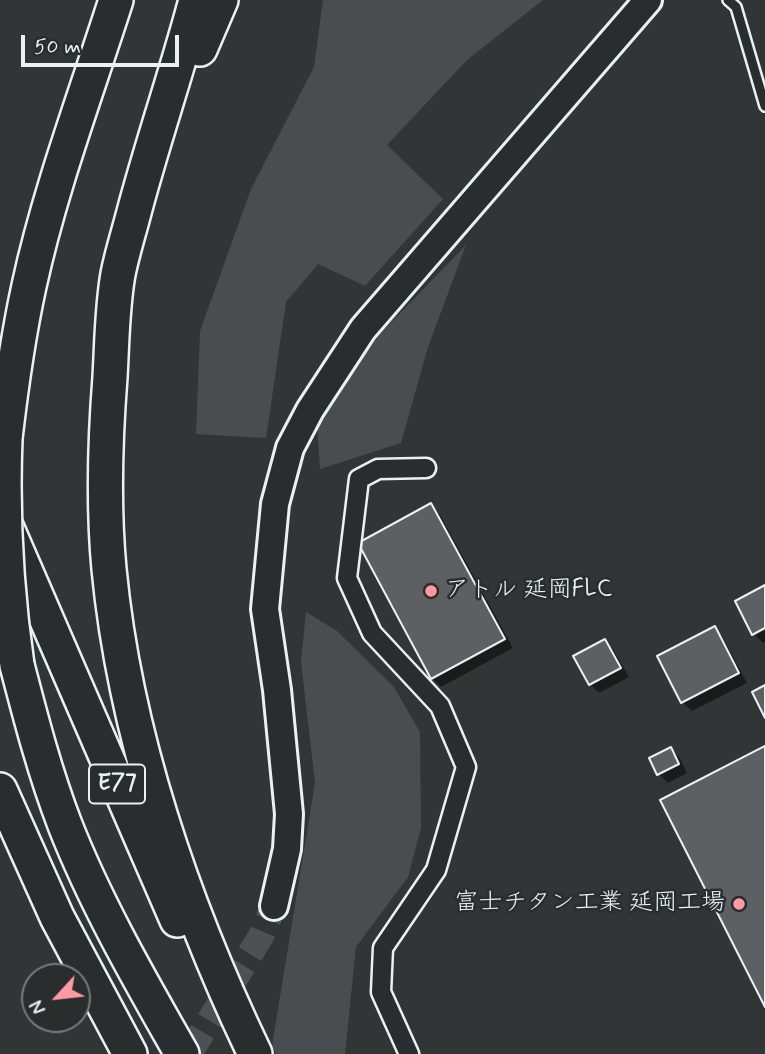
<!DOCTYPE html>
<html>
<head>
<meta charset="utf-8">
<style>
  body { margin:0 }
  #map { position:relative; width:765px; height:1054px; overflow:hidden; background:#323536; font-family:Mynerve,sans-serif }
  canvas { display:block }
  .north { position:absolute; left:21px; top:963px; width:70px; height:70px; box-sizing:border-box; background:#2a2d2e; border:2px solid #767b7f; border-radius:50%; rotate:243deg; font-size:19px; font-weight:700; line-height:28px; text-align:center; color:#e8f1f8 }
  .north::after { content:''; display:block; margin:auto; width:24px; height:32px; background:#ff9aa2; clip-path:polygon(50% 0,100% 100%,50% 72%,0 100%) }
  .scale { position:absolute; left:21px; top:35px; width:158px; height:32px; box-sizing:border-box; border:4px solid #e8f1f8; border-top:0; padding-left:9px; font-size:21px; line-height:24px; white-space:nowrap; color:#e8f1f8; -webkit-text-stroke:5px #2a2d2e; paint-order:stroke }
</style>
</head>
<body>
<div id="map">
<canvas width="765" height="1054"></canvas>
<div class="north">N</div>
<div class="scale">50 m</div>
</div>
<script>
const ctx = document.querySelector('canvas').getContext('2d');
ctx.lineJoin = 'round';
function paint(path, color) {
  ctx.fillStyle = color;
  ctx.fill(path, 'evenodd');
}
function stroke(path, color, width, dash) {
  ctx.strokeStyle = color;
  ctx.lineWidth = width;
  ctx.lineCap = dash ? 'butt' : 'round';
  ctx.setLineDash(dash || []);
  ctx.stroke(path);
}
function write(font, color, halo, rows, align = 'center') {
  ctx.font = font + ' Mynerve,"Klee One",sans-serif';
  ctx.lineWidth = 5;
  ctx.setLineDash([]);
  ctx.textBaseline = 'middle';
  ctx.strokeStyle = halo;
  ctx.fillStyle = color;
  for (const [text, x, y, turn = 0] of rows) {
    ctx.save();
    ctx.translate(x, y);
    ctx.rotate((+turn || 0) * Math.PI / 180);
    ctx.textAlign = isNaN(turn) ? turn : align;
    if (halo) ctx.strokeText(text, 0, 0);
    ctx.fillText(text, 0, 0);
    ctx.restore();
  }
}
paint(new Path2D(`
  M323 0H543L467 60 387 145 443 199 365 286 318 264 286 302 266 438 196 434 200 331 251 189 314 67Z
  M466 245 428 347 401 443 320 469 317 423 379 335Z
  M306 612 337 631 394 687 420 732 421 828 408 877 356 947 345 1054H276L272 1046 315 783 301 662Z`), '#494d4f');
paint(new Path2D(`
  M431 505 440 515 513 648 441 687 432 678Z
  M765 587V642L763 643 754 634Z
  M714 628 723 638 747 683 692 711 682 702Z
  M605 641 614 651 629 677 599 693 590 684Z
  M671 749 680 758 687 773 668 783 659 774Z`), '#0007');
const building = new Path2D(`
  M431 503 505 639 431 679 358 543Z
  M765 585V628L752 635 735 601Z
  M715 626 739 673 681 703 657 656Z
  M605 639 621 668 589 685 573 656Z
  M765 685V718L752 692Z
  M765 746V1007L660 800Z
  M671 747 679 764 657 775 649 758Z`);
paint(building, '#5c6063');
stroke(building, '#e8f1f8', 2);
stroke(new Path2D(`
  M189 1054 261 936 274 906`), '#4d5153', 26, [26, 13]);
const lane = new Path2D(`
  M728 0 736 7 765 106`);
const street = new Path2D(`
  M409 1054 381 992 383 948 436 870 466 767 440 706 372 633 347 578 359 479 378 469 426 468`);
const secondary = new Path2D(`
  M274 906 287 849 289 814 277 690 265 609 275 504 290 448 310 410 363 329 648 0`);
const highway = new Path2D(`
  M196 0C177 72 152 143 133 216 128 235 122 254 118 274 112 308 112 343 110 377 105 441 103 505 109 569 125 735 183 904 255 1054
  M200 49 221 0
  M5 438C11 387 18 336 29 286 50 189 86 94 116 0
  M6 526 177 920
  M17 665C31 719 45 773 65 825 96 904 140 980 182 1054
  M0 790 57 917 130 1054`);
stroke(lane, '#e8f1f8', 14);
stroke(street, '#e8f1f8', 23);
stroke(secondary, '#e8f1f8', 32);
stroke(highway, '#e8f1f8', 38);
stroke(lane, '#2a2d2e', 9);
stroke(street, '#2a2d2e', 18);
stroke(secondary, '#2a2d2e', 26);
stroke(highway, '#2a2d2e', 33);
const highwayBridge = new Path2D(`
  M5 438C2 515 6 589 17 665`);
stroke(highwayBridge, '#e8f1f8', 38, []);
stroke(highwayBridge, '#2a2d2e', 33);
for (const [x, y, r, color] of [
  [431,591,7,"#ff9aa2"],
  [739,904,7,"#ff9aa2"]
]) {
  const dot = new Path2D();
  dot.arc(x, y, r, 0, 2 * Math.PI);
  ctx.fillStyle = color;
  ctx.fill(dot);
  stroke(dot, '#2a2d2e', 2.5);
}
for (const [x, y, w] of [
  [117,784,56]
]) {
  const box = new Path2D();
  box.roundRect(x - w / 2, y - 19.5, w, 39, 5);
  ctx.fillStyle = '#2a2d2e';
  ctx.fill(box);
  stroke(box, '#e8f1f8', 2);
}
write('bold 23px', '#e8f1f8', null, [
  ["E77",117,784]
]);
write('24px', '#e8f1f8', '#2a2d2e', [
  ["アトル 延岡FLC",445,591],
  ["富士チタン工業 延岡工場",725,904,"right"]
], 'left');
</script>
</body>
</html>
